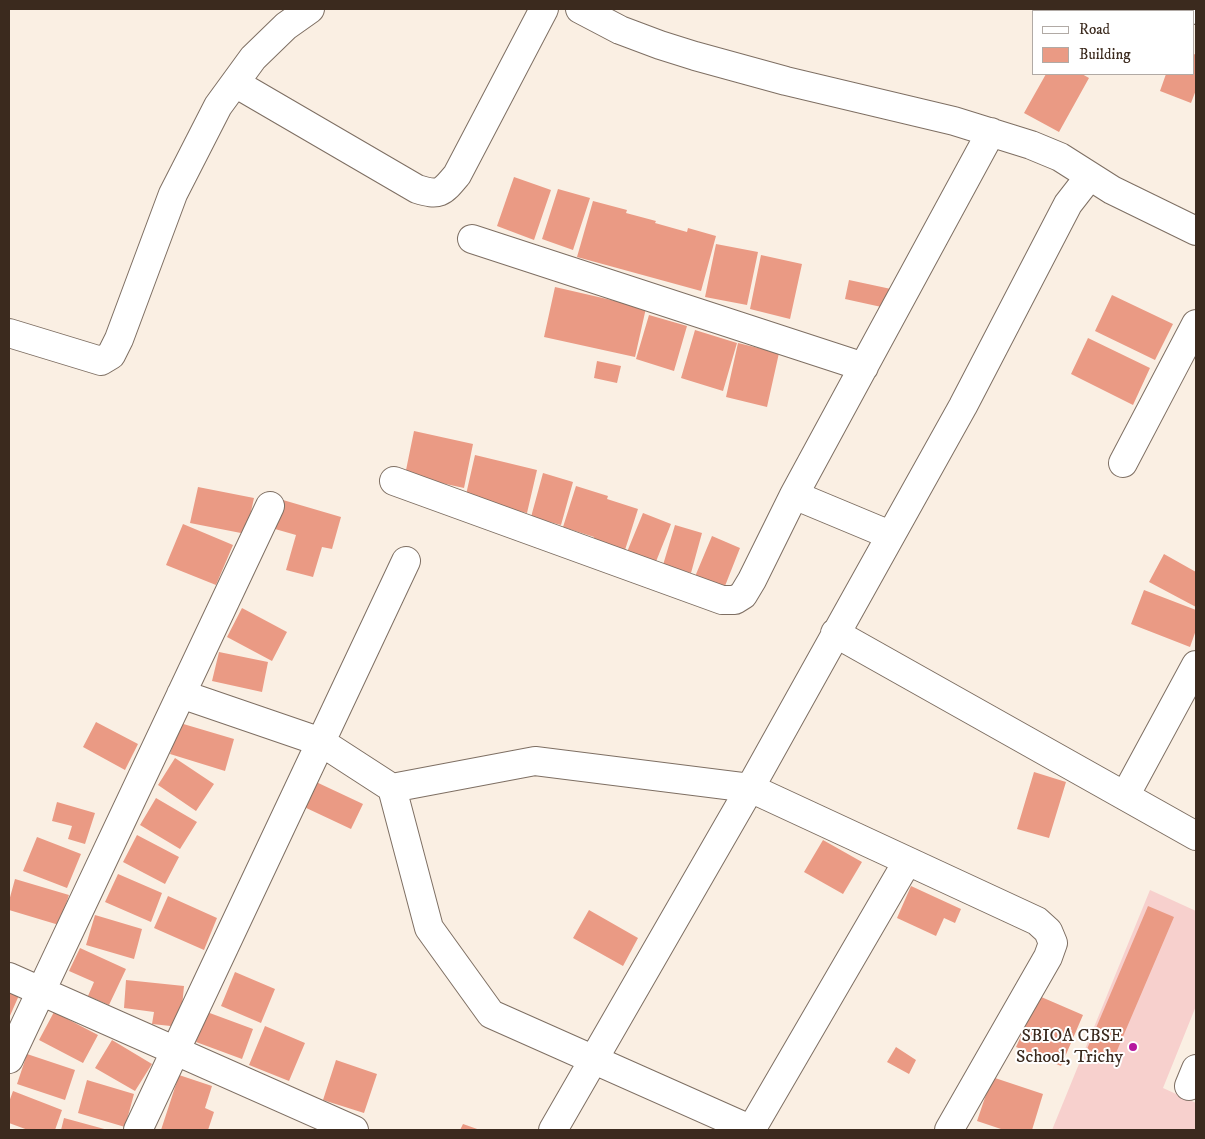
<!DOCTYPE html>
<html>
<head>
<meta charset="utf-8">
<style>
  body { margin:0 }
  #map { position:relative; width:1205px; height:1139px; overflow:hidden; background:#faefe3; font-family:"IM FELL DW Pica",serif }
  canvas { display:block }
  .frame { position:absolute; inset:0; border:10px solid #3b2a1e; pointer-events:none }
  .legend { position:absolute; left:1032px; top:10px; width:162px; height:65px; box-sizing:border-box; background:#fff; border:1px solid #b1aaa5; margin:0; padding:6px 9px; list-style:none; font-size:15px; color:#3b2a1e }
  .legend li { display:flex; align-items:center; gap:10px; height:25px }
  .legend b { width:25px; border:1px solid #b1aaa5 }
</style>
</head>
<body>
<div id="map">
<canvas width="1205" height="1139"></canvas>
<div class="frame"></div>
<ul class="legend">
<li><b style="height:6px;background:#fff"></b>Road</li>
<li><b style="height:14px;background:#ea9a84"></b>Building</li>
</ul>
</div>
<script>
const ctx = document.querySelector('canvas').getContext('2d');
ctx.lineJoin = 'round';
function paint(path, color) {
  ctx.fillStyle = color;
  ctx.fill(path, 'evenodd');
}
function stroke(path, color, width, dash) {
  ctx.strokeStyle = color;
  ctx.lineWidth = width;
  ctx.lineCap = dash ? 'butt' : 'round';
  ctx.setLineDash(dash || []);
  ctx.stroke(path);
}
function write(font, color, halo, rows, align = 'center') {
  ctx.font = font + ' "IM FELL DW Pica",serif';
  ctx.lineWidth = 4;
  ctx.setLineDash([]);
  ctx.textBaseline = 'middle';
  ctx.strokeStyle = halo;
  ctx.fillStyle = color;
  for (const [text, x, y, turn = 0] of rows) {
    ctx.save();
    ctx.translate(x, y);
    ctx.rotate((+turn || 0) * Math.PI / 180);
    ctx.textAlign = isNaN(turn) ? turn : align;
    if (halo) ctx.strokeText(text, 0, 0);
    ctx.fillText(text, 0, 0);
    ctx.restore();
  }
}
paint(new Path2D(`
  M1150 890 1196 911V1006L1163 1088 1196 1103V1130H1052Z`), '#f7d0cd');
paint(new Path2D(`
  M1194 54 1196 55V90L1191 103 1160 91 1166 74H1194Z
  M1046 74H1082L1089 78 1059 132 1024 113Z
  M514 177 551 190 534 240 497 226Z
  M558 189 590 198 573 250 542 239Z
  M593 201 627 210 626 213 656 221 655 223 687 232 688 228 716 236 701 291 577 257Z
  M716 244 758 252 747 305 705 297Z
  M761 255 802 264 790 319 750 309Z
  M849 280 891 289 886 308 845 299Z
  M555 287 646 308 635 357 544 337Z
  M1112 295 1173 324 1155 360 1095 331Z
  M649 315 687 326 674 371 636 359Z
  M695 330 737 343 723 391 681 378Z
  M1088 338 1150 368 1133 405 1071 374Z
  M738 343 779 353 767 407 726 397Z
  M597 361 621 366 617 383 594 378Z
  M414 431 473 444 464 488 405 475Z
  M475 455 537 470 527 513 465 499Z
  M543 473 573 482 561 525 531 517Z
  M576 486 608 496 607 499 638 509 625 550 593 540 594 537 563 527Z
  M198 487 254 498 246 534 190 523Z
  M283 500 341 517 332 549 322 547 313 577 286 570 296 535 275 529Z
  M643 513 671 524 655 564 627 552Z
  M183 524 233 545 216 585 166 565Z
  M675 525 702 533 691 573 663 565Z
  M712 536 740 548 723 591 694 579Z
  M1164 554 1196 572V607L1149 582Z
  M1144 590 1196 610V630L1190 647 1131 624Z
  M242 608 287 632 272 661 227 637Z
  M219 652 268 662 262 692 212 681Z
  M96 722 138 744 125 770 83 747Z
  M180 723 234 739 225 771 170 754Z
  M175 758 214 784 196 811 158 785Z
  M1034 772 1066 782 1049 838 1017 829Z
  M314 781 363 804 351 829 302 806Z
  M156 798 197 822 180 849 140 825Z
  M57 802 95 813 85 844 68 839 72 826 52 821Z
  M137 835 179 857 165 884 123 862Z
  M37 837 81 854 67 888 23 871Z
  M823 840 862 862 843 894 804 872Z
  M118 874 162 893 151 922 105 902Z
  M15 879 69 895 59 925 9 910V901Z
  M911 886 961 909 955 923 944 918 936 936 897 918Z
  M168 896 217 918 204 950 154 928Z
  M1148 906 1174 917 1113 1060 1087 1049Z
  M589 910 638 938 623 966 573 938Z
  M95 915 142 929 134 959 86 945Z
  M80 948 126 969 109 1005 88 996 94 982 69 971Z
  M235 972 275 989 261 1023 221 1006Z
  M126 980 184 986 180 1027 152 1024 154 1012 124 1008Z
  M9 988 20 993 9 1018Z
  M1039 996 1083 1015 1061 1066 1016 1047Z
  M54 1012 98 1035 83 1063 39 1040Z
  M207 1012 253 1029 242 1059 196 1042Z
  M265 1026 305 1043 289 1081 249 1065Z
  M112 1040 152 1064 135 1091 95 1068Z
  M896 1047 916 1060 909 1074 887 1062Z
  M27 1054 75 1070 65 1100 17 1084Z
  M336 1060 377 1074 364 1113 323 1100Z
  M179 1075 212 1086 205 1108 214 1112 208 1130H161Z
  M992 1077 1043 1094 1032 1130H1004L977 1121Z
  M87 1080 134 1094 125 1127 78 1113Z
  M13 1091 62 1110 55 1130H28L9 1123V1102Z
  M64 1118 108 1130H61Z
  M463 1124 480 1130H460Z`), '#ea9a84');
const street = new Path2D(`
  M580 9 620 30 660 45 695 56 786 81 954 121 1031 145 1060 157 1112 190 1196 231
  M1184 9 1189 11
  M235 83 417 189C440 196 442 193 457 175L544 9
  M472 239 864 367
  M9 333 101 361 111 355 119 339 173 194 218 106 253 58 286 26 310 9
  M1123 463 1196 324
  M394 481 722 600H735L743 595 752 580 794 495 991 132
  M794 495 890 535
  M835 633 1196 836
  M181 694 321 742 392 788 429 928 491 1014 752 1130
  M392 788 535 761 750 788 1037 921 1048 931 1053 943 1048 957 949 1130
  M1125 796 1196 665
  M9 977 354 1130
  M9 1059 270 506
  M1189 1086 1196 1069
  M138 1130 406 561
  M553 1130 750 788 963 406 1068 204 1089 177
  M751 1130 907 862`);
stroke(street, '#7e6f63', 30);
stroke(street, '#fff', 28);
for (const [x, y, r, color] of [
  [1133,1047,5,"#b5179e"]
]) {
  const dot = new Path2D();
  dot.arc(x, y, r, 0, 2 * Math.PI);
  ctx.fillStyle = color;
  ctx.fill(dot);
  stroke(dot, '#fff', 2);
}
write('18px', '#3b2a1e', '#fff', [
  ["SBIOA CBSE",1123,1037],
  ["School, Trichy",1123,1058]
], 'right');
</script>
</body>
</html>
